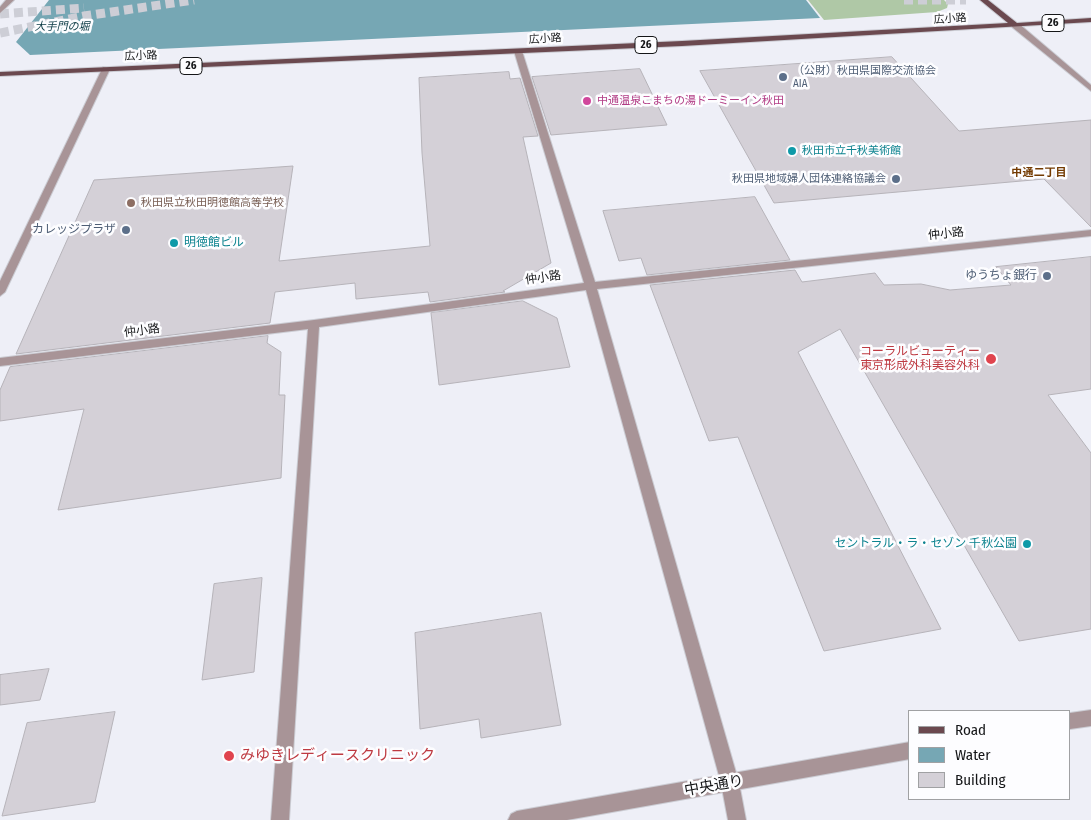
<!DOCTYPE html>
<html>
<head>
<meta charset="utf-8">
<style>
  body { margin:0 }
  #map { position:relative; width:1091px; height:820px; overflow:hidden; background:#eeeff7; font-family:"Fira Sans Condensed",sans-serif }
  canvas { display:block }
  .legend { position:absolute; left:908px; top:710px; width:162px; height:90px; box-sizing:border-box; background:#fdfdff; border:1px solid #a0a1a3; margin:0; padding:6px 9px; list-style:none; font-size:15px; color:#151618 }
  .legend li { display:flex; align-items:center; gap:10px; height:25px }
  .legend b { width:25px; border:1px solid #a0a1a3 }
</style>
</head>
<body>
<div id="map">
<canvas width="1091" height="820"></canvas>
<ul class="legend">
<li><b style="height:6px;background:#6b494f"></b>Road</li>
<li><b style="height:14px;background:#76a7b4"></b>Water</li>
<li><b style="height:14px;background:#d4d0d7"></b>Building</li>
</ul>
</div>
<script>
const ctx = document.querySelector('canvas').getContext('2d');
ctx.lineJoin = 'round';
function paint(path, color) {
  ctx.fillStyle = color;
  ctx.fill(path, 'evenodd');
}
function stroke(path, color, width, dash) {
  ctx.strokeStyle = color;
  ctx.lineWidth = width;
  ctx.lineCap = dash ? 'butt' : 'round';
  ctx.setLineDash(dash || []);
  ctx.stroke(path);
}
function write(font, color, halo, rows, align = 'center') {
  ctx.font = font + ' "Fira Sans Condensed","Noto Sans JP",sans-serif';
  ctx.lineWidth = 5;
  ctx.setLineDash([]);
  ctx.textBaseline = 'middle';
  ctx.strokeStyle = halo;
  ctx.fillStyle = color;
  for (const [text, x, y, turn = 0] of rows) {
    ctx.save();
    ctx.translate(x, y);
    ctx.rotate((+turn || 0) * Math.PI / 180);
    ctx.textAlign = isNaN(turn) ? turn : align;
    if (halo) ctx.strokeText(text, 0, 0);
    ctx.fillText(text, 0, 0);
    ctx.restore();
  }
}
paint(new Path2D(`
  M808 0H944L948 4 947 8 937 12 824 20Z`), '#afc8a6');
paint(new Path2D(`
  M49 0H806L820 18 30 55 16 42Z`), '#76a7b4');
const building = new Path2D(`
  M892 57 959 131 1091 120V227L1044 179 774 203 700 71Z
  M640 69 667 125 551 135 532 77Z
  M509 72 510 79 520 78 538 136 523 137 551 263 503 291 505 292 430 302 428 292 356 299 355 283 275 292 270 323 16 354 94 180 293 166 279 261 430 246 422 153 419 78Z
  M755 197 790 260 647 275 641 258 619 261 603 211Z
  M1091 257V389L1048 395 1091 453V629L1019 641 840 329 798 352 941 629 824 651 738 437 709 441 650 285 795 270 802 282 875 273 884 285 921 284 950 290 1011 285 996 267Z
  M523 301 557 318 570 367 439 385 431 313Z
  M268 336 267 343 281 352 279 395H285L281 478 58 510 84 409 0 421V390L10 367Z
  M262 578 254 672 202 680 214 584Z
  M541 613 561 725 481 738 479 719 420 729 415 633Z
  M49 669 40 700 0 705V675Z
  M115 712 95 802 2 816 27 723Z`);
paint(building, '#d4d0d7');
stroke(building, '#b6b3b9', 1);
stroke(new Path2D(`
  M904 0H966
  M0 14 84 8
  M0 33 84 16 194 0`), '#cdced6', 9, [9, 5]);
const minor = new Path2D(`
  M515 49 522 51 595 282 1091 230V236L597 289 739 783 746 820H728L721 783 586 290 319 327 289 820H271L308 329 0 366V358L314 320 584 283 514 51Z`);
const tertiary = new Path2D(`
  M6 0H14L0 13V7Z
  M1012 23H1018L1091 85V91L1012 27Z
  M103 67 110 69 5 292 0 296V281Z
  M1091 710V726L1070 729V713Z
  M910 742V759L567 820H508L511 814 517 811Z`);
const primary = new Path2D(`
  M980 0H988L1017 23 1091 18V22L682 46 0 76V72L682 41 1008 23Z`);
stroke(minor, '#cbccd3', 2);
stroke(tertiary, '#cbccd3', 2);
stroke(primary, '#cbccd3', 2);
paint(minor, '#a89497');
paint(tertiary, '#a89497');
paint(primary, '#6b494f');
for (const [x, y, r, color] of [
  [783,77,5,"#5c6f8a"],
  [587,101,5,"#d1479c"],
  [792,151,5,"#0f9aa8"],
  [896,179,5,"#5c6f8a"],
  [131,203,5,"#8d6e63"],
  [126,230,5,"#5c6f8a"],
  [174,243,5,"#0f9aa8"],
  [1047,276,5,"#5c6f8a"],
  [991,359,6,"#e0444e"],
  [1027,544,5,"#0f9aa8"],
  [229,756,6,"#e0444e"]
]) {
  const dot = new Path2D();
  dot.arc(x, y, r, 0, 2 * Math.PI);
  ctx.fillStyle = color;
  ctx.fill(dot);
  stroke(dot, '#fdfdff', 2);
}
write('11px', '#151618', '#fdfdff', [
  ["広小路",950,19,-3],
  ["広小路",545,39,-3],
  ["広小路",141,56,-2]
]);
for (const [x, y, w] of [
  [1053,23,22],
  [646,45,22],
  [191,66,22]
]) {
  const box = new Path2D();
  box.roundRect(x - w / 2, y - 8.5, w, 17, 4);
  ctx.fillStyle = '#fdfdff';
  ctx.fill(box);
  stroke(box, '#151618', 1);
}
write('bold 11px', '#151618', null, [
  ["26",1053,23],
  ["26",646,45],
  ["26",191,66]
]);
write('italic 11px', '#0a3943', '#fdfdff', [
  ["大手門の堀",62,27]
]);
write('11px', '#4e5e75', '#fdfdff', [
  ["（公財）秋田県国際交流協会",793,71],
  ["AIA",793,84],
  ["秋田県地域婦人団体連絡協議会",886,179,"right"]
], 'left');
write('11px', '#b23c85', '#fdfdff', [
  ["中通温泉こまちの湯ドーミーイン秋田",597,101]
], 'left');
write('11px', '#0d838f', '#fdfdff', [
  ["秋田市立千秋美術館",802,151]
], 'left');
write('bold 11px', '#733a01', '#fdfdff', [
  ["中通二丁目",1039,173]
]);
write('11px', '#785e54', '#fdfdff', [
  ["秋田県立秋田明徳館高等学校",141,203]
], 'left');
write('12px', '#4e5e75', '#fdfdff', [
  ["カレッジプラザ",116,230],
  ["ゆうちょ銀行",1037,276]
], 'right');
write('12px', '#151618', '#fdfdff', [
  ["仲小路",946,234,-6],
  ["仲小路",543,278,-8],
  ["仲小路",142,331,-7]
]);
write('12px', '#0d838f', '#fdfdff', [
  ["明徳館ビル",184,243],
  ["セントラル・ラ・セゾン 千秋公園",1017,544,"right"]
], 'left');
write('12px', '#be3a42', '#fdfdff', [
  ["コーラルビューティー",980,352],
  ["東京形成外科美容外科",980,366]
], 'right');
write('15px', '#be3a42', '#fdfdff', [
  ["みゆきレディースクリニック",240,756]
], 'left');
write('15px', '#151618', '#fdfdff', [
  ["中央通り",714,786,-10]
]);
</script>
</body>
</html>
